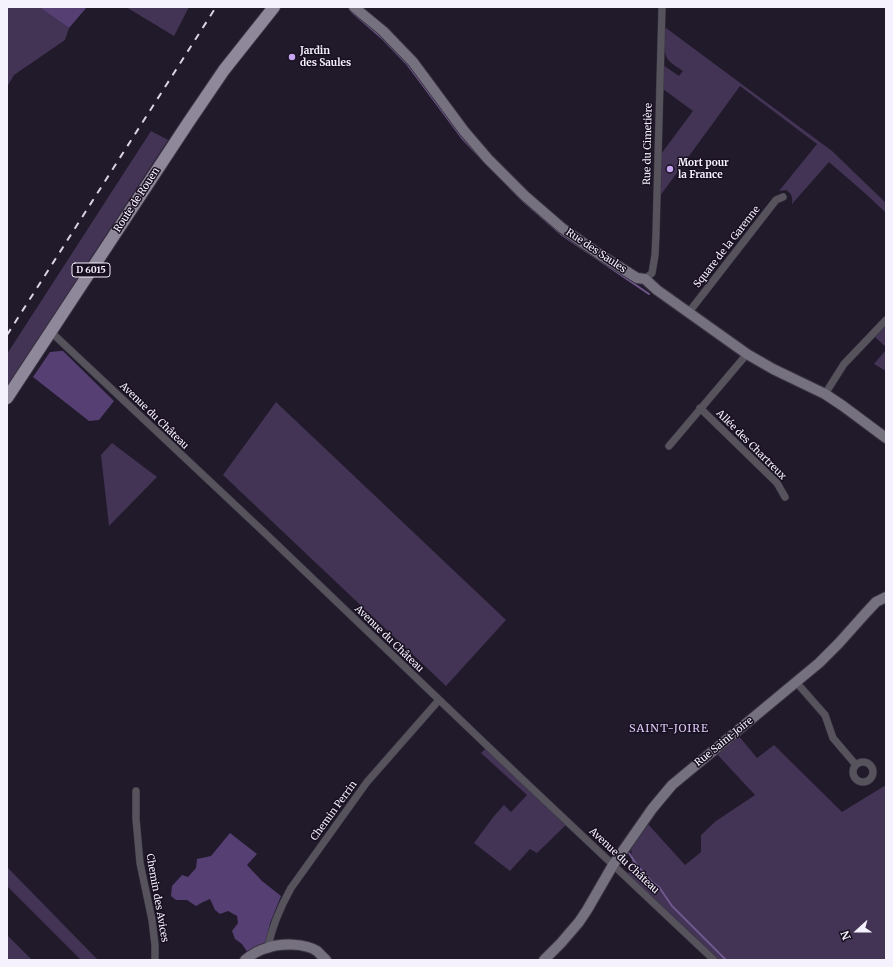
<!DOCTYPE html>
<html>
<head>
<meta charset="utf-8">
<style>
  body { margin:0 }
  #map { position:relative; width:893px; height:967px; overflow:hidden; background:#211a2b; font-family:Merriweather,serif }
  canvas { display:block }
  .frame { position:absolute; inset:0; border:8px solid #f5f1fd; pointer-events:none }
  .north { position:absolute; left:837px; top:911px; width:40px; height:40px; -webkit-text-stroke:3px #181021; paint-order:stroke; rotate:249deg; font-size:11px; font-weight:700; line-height:16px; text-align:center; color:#f5f1fd }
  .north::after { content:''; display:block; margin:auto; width:14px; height:18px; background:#f5f1fd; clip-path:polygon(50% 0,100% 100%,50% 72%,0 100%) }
</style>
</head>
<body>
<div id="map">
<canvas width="893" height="967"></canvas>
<div class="frame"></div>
<div class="north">N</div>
</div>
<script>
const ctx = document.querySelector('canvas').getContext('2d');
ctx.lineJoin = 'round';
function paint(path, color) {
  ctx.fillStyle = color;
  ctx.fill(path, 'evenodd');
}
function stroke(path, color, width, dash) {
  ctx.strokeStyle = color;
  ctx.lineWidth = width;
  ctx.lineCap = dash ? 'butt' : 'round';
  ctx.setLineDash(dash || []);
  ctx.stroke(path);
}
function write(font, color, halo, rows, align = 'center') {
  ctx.font = font + ' Merriweather,serif';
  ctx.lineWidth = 3;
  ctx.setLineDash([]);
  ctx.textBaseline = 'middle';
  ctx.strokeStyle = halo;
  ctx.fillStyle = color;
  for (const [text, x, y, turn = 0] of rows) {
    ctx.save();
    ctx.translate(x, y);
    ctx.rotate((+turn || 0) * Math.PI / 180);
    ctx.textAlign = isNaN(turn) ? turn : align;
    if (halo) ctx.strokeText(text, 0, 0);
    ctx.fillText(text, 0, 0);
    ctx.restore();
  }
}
paint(new Path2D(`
  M7 7H39L69 28 65 40 14 75 7 87Z
  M126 7H189L174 36Z
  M666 28 832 151 886 203V213L867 195 829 162 792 204C793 197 792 194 786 190L779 191 817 144 740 86 660 196 661 154 693 111 663 89V65L679 76 683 71C668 61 664 60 664 40 664 35 663 32 666 28Z
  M151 131 168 140 7 386V354Z
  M886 325V347L875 337Z
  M885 351 886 352V371L874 364Z
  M276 402 506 620 446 686 223 475Z
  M112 443 157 477 109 526 101 455Z
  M738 735 757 758 774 745 842 812 886 785V960H719L627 873 633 872 631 847 647 823 685 865 701 852V835L716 821 755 795 716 753Z
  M486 748 566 825 537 853 530 849 510 871 474 843 494 816 504 805 511 812 527 795 481 753Z
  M7 867 98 960H81L7 886Z
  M7 935 32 960H7Z`), '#433455');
paint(new Path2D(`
  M39 7H87L69 28Z
  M60 351H63L114 401 99 420 89 421 33 377 50 352Z
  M230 833 257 854 247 865 262 881 281 896 270 923 266 943 248 953 242 944 235 939 232 931 238 923 237 916 228 911 220 914 215 910 210 899 203 902 196 906 187 900H176L171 896 172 886 182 875 188 877 196 868 197 859 211 856Z`), '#563f72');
stroke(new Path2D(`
  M352 12 383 39 407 64 462 138 478 155
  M510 188 523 201 562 235 649 294
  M629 853 636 864 652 882 659 887 672 906 726 960`), '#70588e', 2);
const street = new Path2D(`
  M645 279 652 273 655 255 656 234 662 7
  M689 312 776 200 783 197
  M51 332 268 536 522 779 714 960
  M825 394 844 364 886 320
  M700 408 777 483 785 497
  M669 446 747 354
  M796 682 825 715 833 738 856 765
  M853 772a10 10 0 1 1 20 0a10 10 0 1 1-20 0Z
  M136 791V819L140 863 152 920 155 945V960
  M268 947C272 926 281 906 291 888L367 782 439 700`);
const secondary = new Path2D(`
  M354 7 383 31 413 62 464 131 488 159 525 196 562 228 599 254 637 278 645 279 657 290 747 354 773 369 825 394 843 406 886 438
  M245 960C251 955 259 950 267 948 280 943 305 943 317 951 320 954 323 957 326 960
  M544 960 561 943 579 922 587 910 613 865 652 809 672 785 819 663 839 643 864 615 876 602 886 597`);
const primary = new Path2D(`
  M7 398 188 123 224 70 274 7`);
stroke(street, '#3a3444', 8);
stroke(secondary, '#3a3444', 12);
stroke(primary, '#3a3444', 14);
stroke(street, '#56535c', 7);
stroke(secondary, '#76717f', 10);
stroke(primary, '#8f889a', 12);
stroke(new Path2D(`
  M7 335 216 7`), '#d9d4e1', 2, [7, 7]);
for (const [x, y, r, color] of [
  [292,57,4,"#c6a6f0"],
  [670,169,4,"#c6a6f0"]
]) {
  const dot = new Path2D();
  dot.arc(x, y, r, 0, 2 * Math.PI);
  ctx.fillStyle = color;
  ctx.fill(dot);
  stroke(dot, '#181021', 1.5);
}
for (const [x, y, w] of [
  [91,270,38]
]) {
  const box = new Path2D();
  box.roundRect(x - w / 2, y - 7, w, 14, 3);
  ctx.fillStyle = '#181021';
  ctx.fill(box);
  stroke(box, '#f5f1fd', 1);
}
write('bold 9px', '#f5f1fd', null, [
  ["D 6015",91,270]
]);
write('bold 10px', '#f5f1fd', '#181021', [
  ["Jardin",300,51],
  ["des Saules",300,63],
  ["Mort pour",678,163],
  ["la France",678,175]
], 'left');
write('10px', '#f5f1fd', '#181021', [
  ["Rue du Cimetière",648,144,-89],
  ["Route de Rouen",137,200,-57],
  ["Square de la Garenne",727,247,-52],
  ["Rue des Saules",596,251,34],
  ["Avenue du Château",154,416,44],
  ["Allée des Chartreux",751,445,45],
  ["Avenue du Château",389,639,44],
  ["Rue Saint-Joire",724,742,-39],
  ["Chemin Perrin",334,811,-54],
  ["Avenue du Château",624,861,43],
  ["Chemin des Avices",157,898,80]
]);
ctx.letterSpacing = '1px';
write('11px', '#dccbf5', '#181021', [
  ["SAINT-JOIRE",669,729]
]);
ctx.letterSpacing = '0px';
</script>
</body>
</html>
